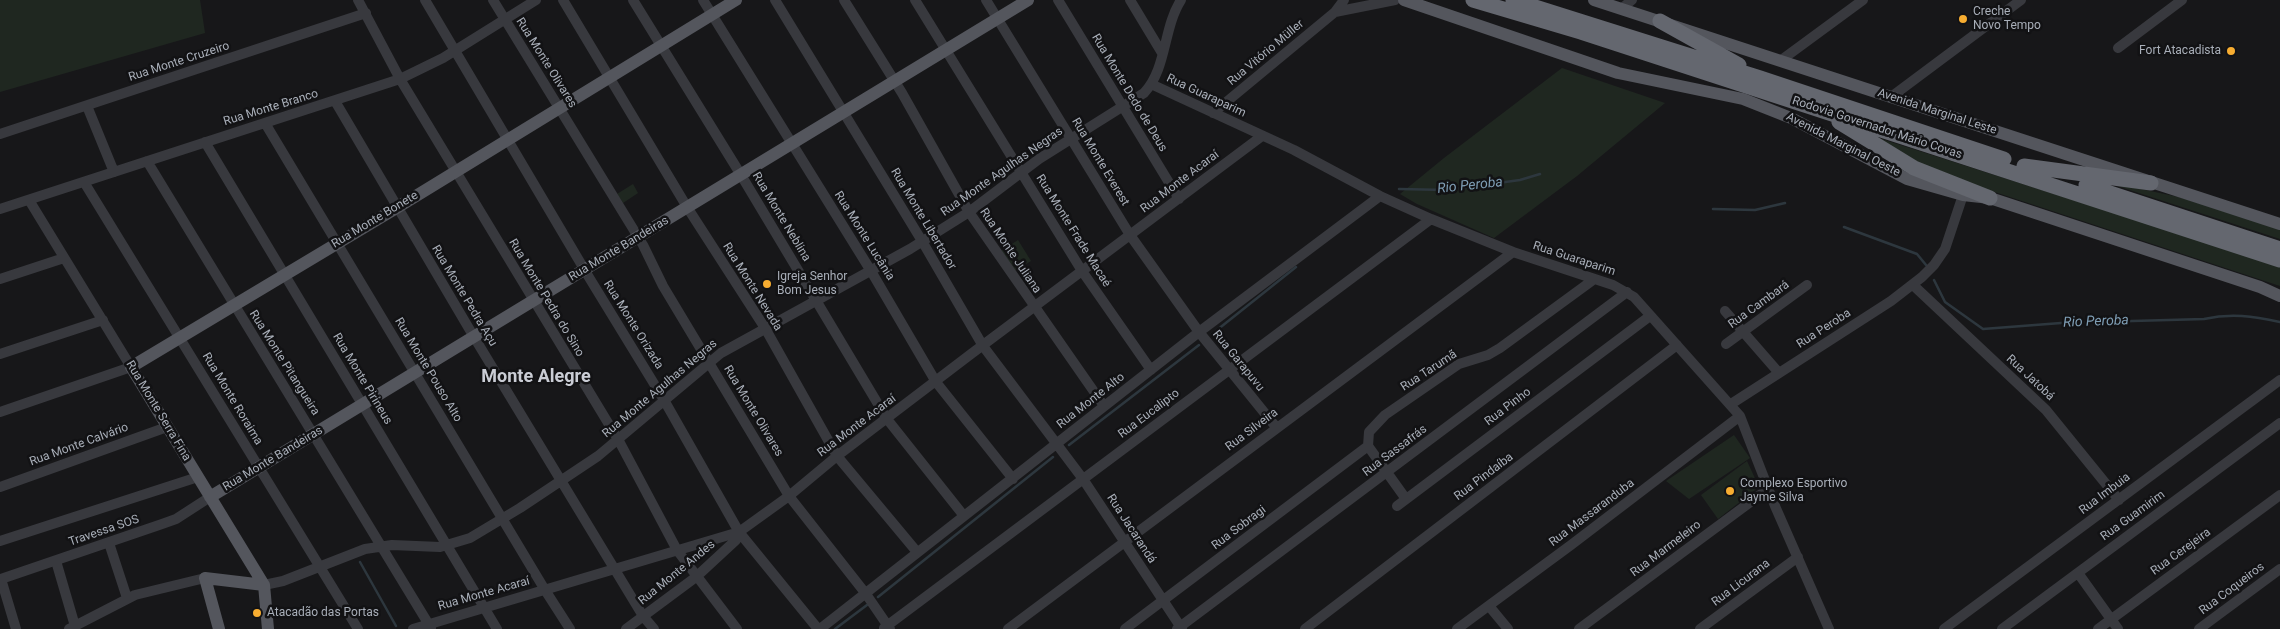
<!DOCTYPE html>
<html>
<head>
<meta charset="utf-8">
<style>
  body { margin:0 }
  canvas { display:block; background:#171719 }
</style>
</head>
<body>
<canvas width="2280" height="629"></canvas>
<script>
const ctx = document.querySelector('canvas').getContext('2d');
ctx.lineJoin = 'round';
function paint(path, color) {
  ctx.fillStyle = color;
  ctx.fill(path, 'evenodd');
}
function stroke(path, color, width, dash) {
  ctx.strokeStyle = color;
  ctx.lineWidth = width;
  ctx.lineCap = dash ? 'butt' : 'round';
  ctx.setLineDash(dash || []);
  ctx.stroke(path);
}
function write(font, color, halo, rows, align = 'center') {
  ctx.font = font + ' Roboto,sans-serif';
  ctx.lineWidth = 5;
  ctx.setLineDash([]);
  ctx.textBaseline = 'middle';
  ctx.strokeStyle = halo;
  ctx.fillStyle = color;
  for (const [text, x, y, turn = 0] of rows) {
    ctx.save();
    ctx.translate(x, y);
    ctx.rotate((+turn || 0) * Math.PI / 180);
    ctx.textAlign = isNaN(turn) ? turn : align;
    if (halo) ctx.strokeText(text, 0, 0);
    ctx.fillText(text, 0, 0);
    ctx.restore();
  }
}
paint(new Path2D(`
  M0 0H200L205 33 0 92Z
  M1562 68 1665 103 1577 176 1494 238 1417 204 1400 194 1444 158Z
  M1869 135 2280 266V286L1928 170Z
  M2102 181 2179 197 2280 229V239Z
  M633 184 638 193 623 203 617 194Z
  M1018 240 1031 261 1014 271 1001 251Z
  M1734 435 1750 458 1689 499 1666 481Z
  M1747 461 1759 487 1718 519 1701 495Z`), '#1f2720');
stroke(new Path2D(`
  M1399 189 1447 190 1520 180 1540 174
  M1713 209 1755 210 1785 203
  M1844 227 1917 254 1926 265
  M1934 280 1945 302 1983 329 2061 323 2204 319C2231 313 2253 316 2280 322
  M1212 334 1296 267
  M1069 445 1199 345
  M360 562 396 626
  M878 597 1053 457
  M835 629 867 605`), '#2d373e', 2.5);
stroke(new Path2D(`
  M358 0 400 79 619 441 677 550 737 629
  M425 0 590 279 664 400 739 532 818 629
  M493 0 643 245 663 286 789 496 866 594 890 629
  M563 0 687 207 765 328 837 456 917 552
  M633 0 741 175 887 419 964 516
  M703 0 871 271 936 382 1013 479
  M775 0 922 241 983 346 1083 479 1182 629
  M844 0 902 93 969 212 1104 406
  M915 0 1082 271 1151 370
  M986 0 1130 235 1199 332 1276 427
  M1058 0 1179 199
  M1130 0 1162 53
  M1621 9 1632 0
  M1335 12 1395 0
  M2118 48 2182 0
  M1780 61 1863 0
  M1151 84 1294 150 1380 196 1431 219 1513 252 1613 285 1634 297 1740 416 1775 506 1829 629
  M1891 97 2021 0
  M335 101 474 337 643 616 654 629
  M87 106 114 172
  M1213 113 1335 12 1344 0
  M265 123 545 590 570 629
  M0 134 366 13
  M205 142 497 629
  M147 161 431 628
  M84 182 358 629
  M0 209 400 79 443 58 536 0
  M0 279 64 258
  M1913 285 2046 410 2119 500
  M1725 311 1779 373
  M1726 344 1807 285
  M0 354 103 320
  M1731 404 1891 301 1922 277 1934 265 1945 249 1963 195
  M0 412 131 367 29 200
  M1368 446 1369 432 1385 415 1459 364 1488 355 1500 348 1593 280
  M1368 446 1406 499
  M0 487 167 427
  M1397 506 1650 316
  M0 541 198 477
  M109 543 127 598
  M56 561 75 626
  M2078 573 2118 629
  M264 585 283 581 365 549 392 545 440 547 470 538 520 508 598 456 721 353 910 249 969 212 1039 159 1144 93C1167 69 1163 28 1181 0
  M1489 606 1508 629
  M884 628 1431 219
  M16 629 1 579 162 524 176 519 210 497
  M69 629 135 595 205 578
  M413 629 739 532 789 496 837 456 971 354 1262 136
  M626 629 696 577 736 540 739 532
  M820 629 1199 332 1380 196
  M1008 629 1513 252
  M1125 629 1368 446
  M1177 629 1627 292
  M1305 629 1677 345
  M1457 629 1571 545 1740 416
  M1579 629 1768 489
  M1700 629 1798 557
  M1944 629 2280 380
  M2002 629 2280 423
  M2098 629 2280 495
  M2199 629 2280 569`), '#38393e', 10);
stroke(new Path2D(`
  M1404 0 1618 73 1743 99 1791 118 1907 179 1963 195 1990 198 2260 287 2280 296
  M1594 0 2280 224
  M210 497 1028 0
  M219 629 205 578 264 585
  M268 629 264 585 131 367 398 207 736 0`), '#54565d', 12);
stroke(new Path2D(`
  M1473 0 1581 32 2280 260
  M1513 0 1760 78 2004 159
  M1660 21 1739 65
  M1839 122 1914 168 1990 198
  M2024 166 2151 183
  M2086 185 2280 249`), '#64676f', 15);
for (const [x, y, r, color] of [
  [1963,19,5,"#f7ad31"],
  [2231,51,5,"#f7ad31"],
  [767,284,5,"#f7ad31"],
  [1730,491,5,"#f7ad31"],
  [257,613,5,"#f7ad31"]
]) {
  const dot = new Path2D();
  dot.arc(x, y, r, 0, 2 * Math.PI);
  ctx.fillStyle = color;
  ctx.fill(dot);
  stroke(dot, '#121214', 2);
}
write('12px', '#a9afb9', '#121214', [
  ["Creche",1973,12],
  ["Novo Tempo",1973,26],
  ["Fort Atacadista",2221,51,"right"],
  ["Igreja Senhor",777,277],
  ["Bom Jesus",777,291],
  ["Complexo Esportivo",1740,484],
  ["Jayme Silva",1740,498],
  ["Atacadão das Portas",267,613]
], 'left');
write('12px', '#a9afb9', '#121214', [
  ["Rua Vitório Müller",1266,53,-40],
  ["Rua Monte Cruzeiro",179,62,-18],
  ["Rua Monte Olivares",546,63,58],
  ["Rua Monte Dedo de Deus",1129,93,59],
  ["Rua Guaraparim",1206,96,25],
  ["Rua Monte Branco",271,108,-17],
  ["Avenida Marginal Leste",1937,112,18],
  ["Rodovia Governador Mário Covas",1877,128,18],
  ["Avenida Marginal Oeste",1843,145,27],
  ["Rua Monte Everest",1100,162,59],
  ["Rua Monte Agulhas Negras",1002,172,-35],
  ["Rua Monte Acaraí",1180,182,-37],
  ["Rua Monte Neblina",781,217,59],
  ["Rua Monte Libertador",923,219,59],
  ["Rua Monte Bonete",375,220,-31],
  ["Rua Monte Frade Macaé",1073,231,58],
  ["Rua Monte Lucânia",864,236,58],
  ["Rua Monte Bandeiras",619,249,-31],
  ["Rua Monte Juliana",1010,251,56],
  ["Rua Guaraparim",1574,259,18],
  ["Rua Monte Nevada",752,287,58],
  ["Rua Monte Pedra Açu",464,296,59],
  ["Rua Monte Pedra do Sino",546,298,59],
  ["Rua Cambará",1759,305,-36],
  ["Rua Monte Orizada",633,325,58],
  ["Rua Peroba",1824,329,-33],
  ["Rua Garapuvu",1238,361,51],
  ["Rua Monte Pitangueira",284,363,58],
  ["Rua Monte Pouso Alto",428,370,59],
  ["Rua Tarumã",1429,371,-33],
  ["Rua Jatobá",2030,378,43],
  ["Rua Monte Pirineus",362,379,59],
  ["Rua Monte Agulhas Negras",660,389,-40],
  ["Rua Monte Roraima",232,399,59],
  ["Rua Monte Alto",1091,401,-38],
  ["Rua Pinho",1508,407,-37],
  ["Rua Monte Serra Fina",158,411,59],
  ["Rua Monte Olivares",753,411,59],
  ["Rua Eucalipto",1149,414,-37],
  ["Rua Monte Acaraí",857,426,-37],
  ["Rua Silveira",1252,430,-37],
  ["Rua Monte Calvário",79,445,-20],
  ["Rua Sassafrás",1395,451,-37],
  ["Rua Monte Bandeiras",273,459,-31],
  ["Rua Pindaíba",1484,477,-37],
  ["Rua Imbuia",2105,494,-37],
  ["Rua Massaranduba",1592,513,-37],
  ["Rua Guamirim",2133,516,-36],
  ["Rua Sobragi",1239,528,-37],
  ["Rua Jacarandá",1131,529,57],
  ["Travessa SOS",104,531,-19],
  ["Rua Marmeleiro",1666,549,-37],
  ["Rua Cerejeira",2181,552,-36],
  ["Rua Monte Andes",677,573,-39],
  ["Rua Licurana",1741,583,-37],
  ["Rua Coqueiros",2232,589,-37],
  ["Rua Monte Acaraí",484,594,-16]
]);
write('italic 14px', '#7f9eb5', '#121214', [
  ["Rio Peroba",1470,186,-6],
  ["Rio Peroba",2096,322,-2]
]);
write('bold 18px', '#cacdd5', '#121214', [
  ["Monte Alegre",536,377]
]);
</script>
</body>
</html>
